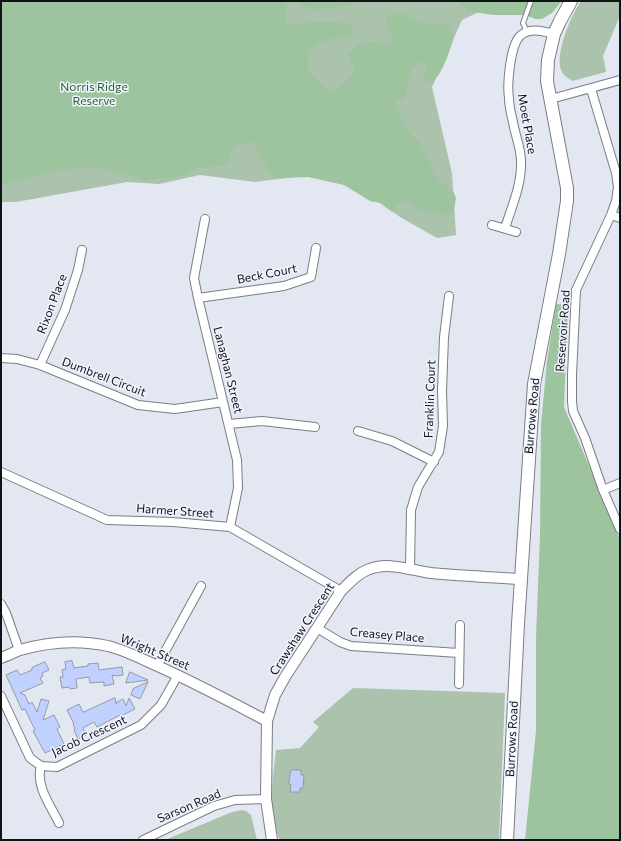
<!DOCTYPE html>
<html>
<head>
<meta charset="utf-8">
<style>
  body { margin:0 }
  #map { position:relative; width:621px; height:841px; overflow:hidden; background:#e3e7f1; font-family:Commissioner,sans-serif }
  canvas { display:block }
  .frame { position:absolute; inset:0; border:2px solid #121317; pointer-events:none }
</style>
</head>
<body>
<div id="map">
<canvas width="621" height="841"></canvas>
<div class="frame"></div>
</div>
<script>
const ctx = document.querySelector('canvas').getContext('2d');
ctx.lineJoin = 'round';
function paint(path, color) {
  ctx.fillStyle = color;
  ctx.fill(path, 'evenodd');
}
function stroke(path, color, width, dash) {
  ctx.strokeStyle = color;
  ctx.lineWidth = width;
  ctx.lineCap = dash ? 'butt' : 'round';
  ctx.setLineDash(dash || []);
  ctx.stroke(path);
}
function write(font, color, halo, rows, align = 'center') {
  ctx.font = font + ' Commissioner,sans-serif';
  ctx.lineWidth = 3;
  ctx.setLineDash([]);
  ctx.textBaseline = 'middle';
  ctx.strokeStyle = halo;
  ctx.fillStyle = color;
  for (const [text, x, y, turn = 0] of rows) {
    ctx.save();
    ctx.translate(x, y);
    ctx.rotate((+turn || 0) * Math.PI / 180);
    ctx.textAlign = isNaN(turn) ? turn : align;
    if (halo) ctx.strokeText(text, 0, 0);
    ctx.fillText(text, 0, 0);
    ctx.restore();
  }
}
paint(new Path2D(`
  M1 1H502L462 20 432 87 452 173 456 235 437 238 400 217 354 182 303 176 255 182 200 175 159 184 127 182 16 202H1Z
  M581 1H620V16L603 56 606 72 572 81C568 78 563 75 561 70 555 53 571 15 581 1Z
  M353 688 505 693 499 840H280C267 813 273 778 276 750L300 748 319 727 313 722Z
  M242 810 246 811 251 815 257 840H165L232 812Z`), '#abc3ac');
paint(new Path2D(`
  M1 1H287L286 17 284 22 287 24C307 25 336 17 353 27L352 35C333 39 323 38 308 52V72C315 78 321 86 329 91 342 88 348 81 355 70L350 62 348 54C352 51 356 46 361 44 370 39 381 45 391 44L394 40C392 32 387 26 384 18L391 14 401 13 425 24 435 23 447 25 454 37C449 53 444 70 433 82L425 81 422 77 427 67 424 61C407 68 407 80 407 96L396 102V109L401 117 410 134 420 143 439 180 453 191 456 198 454 210 449 215H440L418 209 407 200 397 204 396 210 392 212 380 203 370 201 344 185 308 177 284 178 272 176C264 165 261 153 252 142L238 144 231 153 227 166 198 168 186 175 173 178 145 180 100 168 80 167 41 175 1 185Z
  M296 1H357L352 5C333 7 312 15 296 1Z
  M457 1H562L552 13 542 19H535L526 15H493L468 11Z
  M556 304 568 305 564 407 620 539V840H525L536 731V638L540 534 541 424 547 361Z`), '#9dc49e');
const building = new Path2D(`
  M72 661 74 668 88 666V664L98 663 99 670 122 667 123 675 116 676 112 675 114 684 104 686V682L90 683 89 677 76 679 77 688 70 689 69 687 62 688 60 677H63L62 670 66 669 65 662Z
  M45 662 49 670 42 673 43 676 40 678 43 683 20 693 25 695 29 704 32 702 37 712 41 699 49 701 43 720 54 715 60 727 57 729 64 744 45 753 33 731 35 730 25 709 22 710 6 675 17 670 20 675 32 670V668Z
  M130 672 148 680 126 683Z
  M148 682 140 699 131 695 133 689Z
  M115 698 116 704 117 702 123 699 126 706 129 698 135 709 121 716 120 715 97 727 94 722 83 728 86 735 78 739 74 730 75 729 73 724H74L67 710 79 704 83 712Z
  M291 770H301V775H304L303 788H300V792H290L291 784H289Z`);
paint(building, '#c1d1ff');
stroke(building, '#9699a3', 1);
const service = new Path2D(`
  M527 32 523 23 531 1`);
const minor = new Path2D(`
  M591 89 616 173 618 187 616 201 611 215 576 290 572 375V401L573 411 585 438 603 490 620 529
  M551 99 620 80
  M611 215 620 218
  M205 219 194 278 198 298 237 460 238 488 230 527
  M492 225 516 232
  M505 228C512 206 522 184 521 161 521 148 515 135 513 122 511 114 509 106 509 98 507 85 510 46 520 36 529 27 543 31 554 34
  M198 298 284 286 311 277 316 248
  M1 358 17 359 40 365 138 405 175 409 223 402
  M40 365 65 310 78 270 82 250
  M229 424 262 421 315 427
  M358 431 392 441 434 462
  M1 472 107 520 173 522 230 527 341 591
  M603 490 620 483
  M410 569 411 510 418 487 439 452 443 426 442 391 444 337 449 296
  M1 604 6 613 19 650
  M317 628 340 642 351 646 459 653
  M157 666 201 586
  M459 684 460 625
  M1 696 30 758 41 766 57 767 141 725 161 705 178 675
  M41 766C35 786 51 806 59 823
  M143 840 214 806 235 800 266 799`);
const tertiary = new Path2D(`
  M1 658C7 656 14 652 20 650 48 642 80 640 108 646 124 650 138 657 153 664 192 681 229 701 267 721
  M272 840 266 799 267 721 275 695 285 677 341 591C349 583 357 574 367 570 389 561 409 570 431 573 461 576 491 577 520 579`);
const secondary = new Path2D(`
  M507 840 518 624 534 384 559 254 567 201V188L547 81 548 60 554 34 560 21 571 1`);
stroke(service, '#797d86', 6);
stroke(minor, '#797d86', 10);
stroke(tertiary, '#797d86', 12);
stroke(secondary, '#797d86', 14);
stroke(service, '#fff', 4);
stroke(minor, '#fff', 8);
stroke(tertiary, '#fff', 10);
stroke(secondary, '#fff', 12);
write('12px', '#2b6130', '#f0f4ff', [
  ["Norris Ridge",94,87],
  ["Reserve",94,101]
]);
write('12px', '#121317', '#f0f4ff', [
  ["Moet Place",527,124,80],
  ["Beck Court",267,274,-11],
  ["Rixon Place",52,304,-69],
  ["Reservoir Road",563,331,-86],
  ["Lanaghan Street",228,370,76],
  ["Dumbrell Circuit",104,377,21],
  ["Franklin Court",430,399,-88],
  ["Burrows Road",532,416,-85],
  ["Harmer Street",175,511,4],
  ["Crawshaw Crescent",302,629,-57],
  ["Creasey Place",387,635,5],
  ["Wright Street",155,652,23],
  ["Jacob Crescent",89,736,-25],
  ["Burrows Road",512,739,-87],
  ["Sarson Road",189,806,-23]
]);
</script>
</body>
</html>
